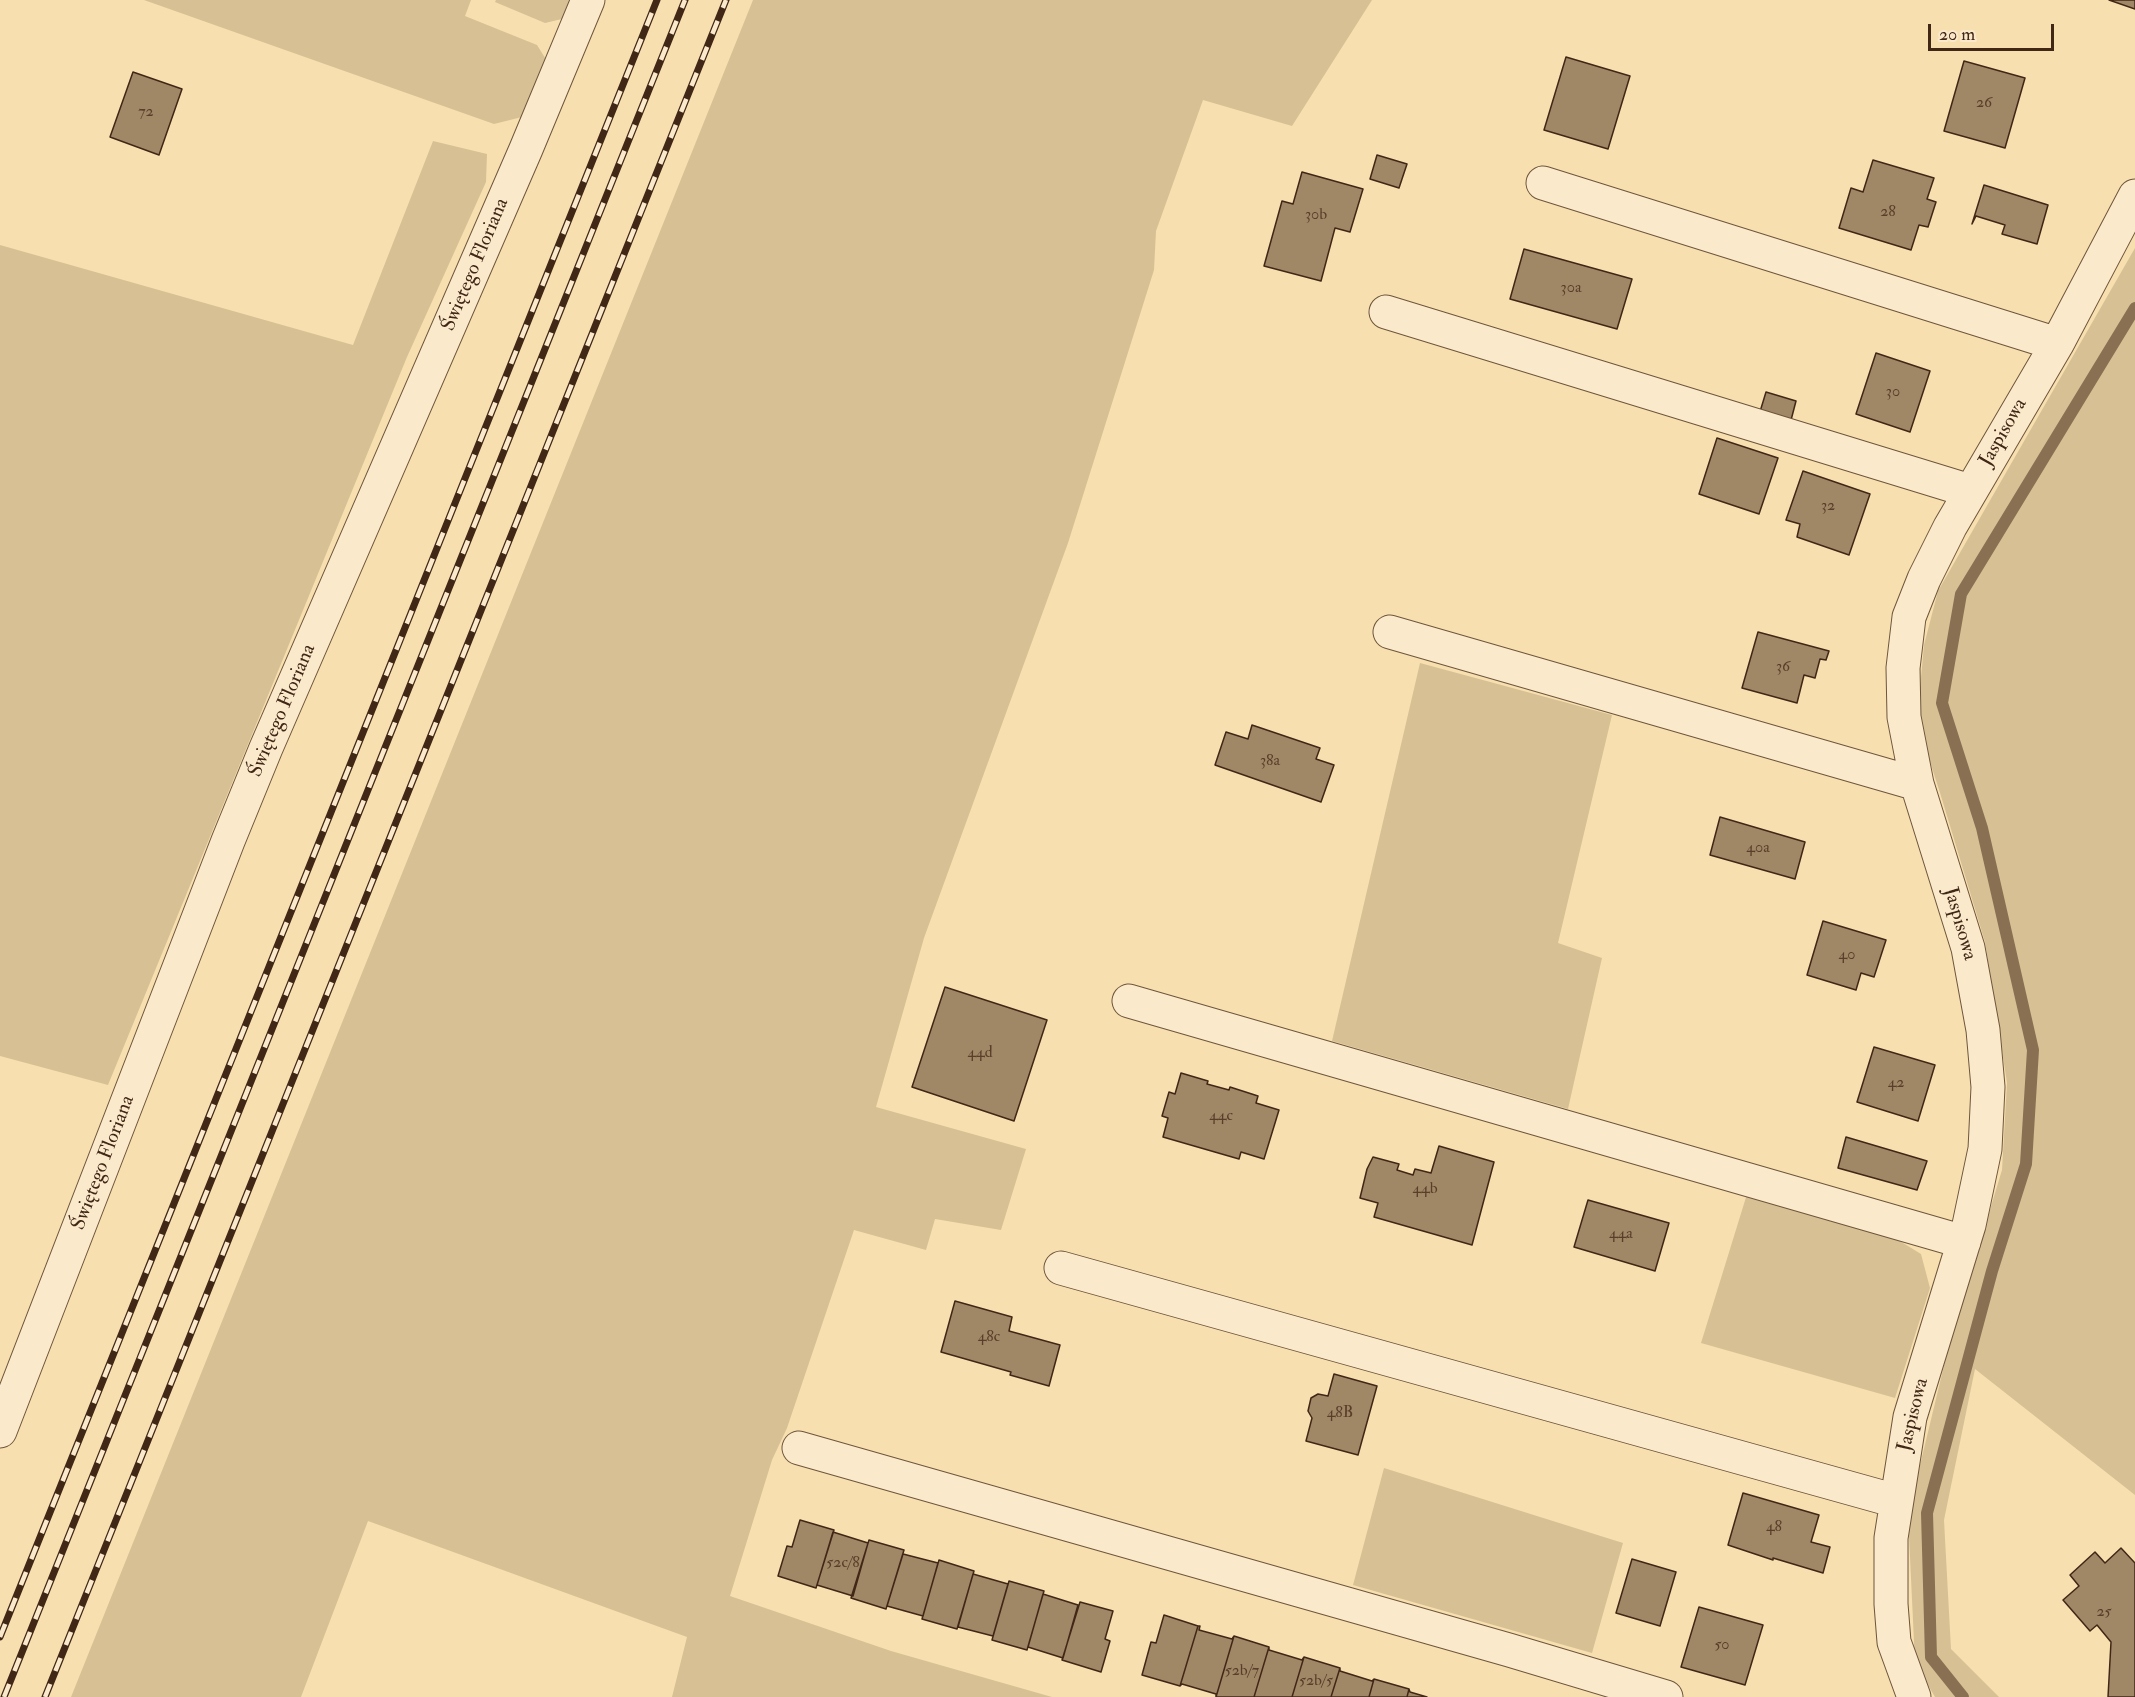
<!DOCTYPE html>
<html>
<head>
<meta charset="utf-8">
<style>
  body { margin:0 }
  #map { position:relative; width:2135px; height:1697px; overflow:hidden; background:#f7dfaf; font-family:"IM FELL Double Pica",serif }
  canvas { display:block }
  .scale { position:absolute; left:1928px; top:24px; width:126px; height:27px; box-sizing:border-box; border:3px solid #412716; border-top:0; padding-left:8px; font-size:18px; line-height:21px; white-space:nowrap; color:#412716; -webkit-text-stroke:4px #faeacb; paint-order:stroke }
</style>
</head>
<body>
<div id="map">
<canvas width="2135" height="1697"></canvas>
<div class="scale">20 m</div>
</div>
<script>
const ctx = document.querySelector('canvas').getContext('2d');
ctx.lineJoin = 'round';
function paint(path, color) {
  ctx.fillStyle = color;
  ctx.fill(path, 'evenodd');
}
function stroke(path, color, width, dash) {
  ctx.strokeStyle = color;
  ctx.lineWidth = width;
  ctx.lineCap = dash ? 'butt' : 'round';
  ctx.setLineDash(dash || []);
  ctx.stroke(path);
}
function write(font, color, halo, rows, align = 'center') {
  ctx.font = font + ' "IM FELL Double Pica",serif';
  ctx.lineWidth = 4.5;
  ctx.setLineDash([]);
  ctx.textBaseline = 'middle';
  ctx.strokeStyle = halo;
  ctx.fillStyle = color;
  for (const [text, x, y, turn = 0] of rows) {
    ctx.save();
    ctx.translate(x, y);
    ctx.rotate((+turn || 0) * Math.PI / 180);
    ctx.textAlign = isNaN(turn) ? turn : align;
    if (halo) ctx.strokeText(text, 0, 0);
    ctx.fillText(text, 0, 0);
    ctx.restore();
  }
}
paint(new Path2D(`
  M144 0H471L465 16 537 45 547 61 526 116 494 124Z
  M496 0H572L566 18 545 23 495 2Z
  M753 0H1372L1292 126 1203 100 1156 231 1154 270 1068 543 924 938 876 1107 1026 1149 1001 1230 935 1219 926 1250 854 1230 787 1428 772 1460 730 1596 891 1651 1052 1697H672L687 1637 368 1521 301 1697H71Z
  M433 141 487 154 486 182 407 357 108 1085 0 1056V245L353 345Z
  M2135 248V1495L1975 1369 1944 1520 1951 1649 1999 1697H1935L1915 1663 1908 1515 1948 1349 2002 1170 2007 1083 1985 942 1941 796 1917 721 1924 645 1938 591Z
  M1420 663 1612 715 1558 943 1602 958 1568 1109 1332 1041Z
  M1747 1194 1885 1232 1921 1254 1930 1288 1895 1398 1701 1343Z
  M1384 1468 1623 1543 1592 1653 1353 1585Z`), '#d8c095');
stroke(new Path2D(`
  M1963 1697 1931 1657 1927 1513 1992 1271 2026 1164 2033 1050 1982 828 1942 703 1961 594 2135 308`), '#897053', 12);
const building = new Path2D(`
  M2109 0H2135V9Z
  M1566 57 1630 76 1608 149 1544 130Z
  M1964 61 2025 78 2005 148 1944 131Z
  M133 72 182 89 159 155 110 137Z
  M1377 155 1407 164 1399 188 1370 179Z
  M1873 160 1934 178 1927 199 1936 202 1928 227 1919 225 1911 250 1839 228 1851 188 1863 192Z
  M1302 172 1363 189 1350 232 1335 228 1321 281 1264 266 1282 201 1293 204Z
  M1984 185 2048 205 2037 244 2002 234 2005 225 1976 216 1972 224Z
  M1524 249 1632 279 1617 329 1510 299Z
  M1876 353 1930 371 1910 432 1856 414Z
  M1766 392 1796 401 1790 424 1759 415Z
  M1717 438 1778 458 1759 514 1699 494Z
  M1803 471 1870 494 1849 555 1797 537 1800 524 1786 520Z
  M1758 632 1829 651 1826 660 1820 659 1815 678 1804 675 1797 703 1742 688Z
  M1252 725 1320 748 1316 759 1334 765 1321 802 1215 765 1226 732 1248 739Z
  M1720 817 1805 842 1795 879 1710 855Z
  M1823 921 1886 940 1874 977 1861 973 1856 990 1807 975Z
  M945 987 1047 1020 1014 1121 912 1087Z
  M1874 1047 1935 1065 1918 1121 1857 1102Z
  M1181 1073 1208 1081 1207 1084 1229 1090 1230 1087 1258 1096 1256 1103 1279 1110 1264 1159 1241 1152 1239 1159 1163 1137 1168 1118 1162 1116 1169 1092 1175 1094Z
  M1846 1137 1927 1161 1917 1190 1838 1168Z
  M1439 1146 1494 1162 1472 1245 1374 1217 1378 1203 1360 1198 1367 1169 1373 1157 1399 1164 1397 1170 1413 1175 1415 1169 1431 1173Z
  M1588 1200 1669 1223 1655 1271 1574 1247Z
  M955 1301 1012 1317 1009 1331 1060 1345 1049 1386 1010 1375 1011 1372 941 1352Z
  M1334 1374 1377 1386 1358 1455 1306 1441 1312 1418 1308 1411 1311 1398 1318 1394 1328 1396Z
  M1743 1493 1819 1515 1811 1542 1830 1547 1823 1573 1773 1558V1560L1728 1545Z
  M800 1520 834 1530 816 1588 778 1576 787 1546 792 1547Z
  M833 1532 868 1543 853 1596 817 1585Z
  M869 1540 904 1550 886 1609 851 1598Z
  M2121 1548 2135 1563V1697H2108L2111 1642 2097 1625 2090 1631 2063 1600 2079 1586 2070 1575 2095 1552 2105 1563Z
  M903 1554 938 1563 923 1616 887 1606Z
  M1632 1559 1676 1572 1660 1626 1616 1613Z
  M939 1560 974 1571 957 1629 922 1619Z
  M973 1574 1008 1584 993 1636 958 1627Z
  M1009 1581 1044 1591 1027 1650 992 1640Z
  M1043 1594 1078 1605 1063 1658 1028 1647Z
  M1080 1602 1113 1611 1105 1639 1110 1641 1101 1672 1062 1660Z
  M1699 1607 1763 1625 1745 1685 1681 1667Z
  M1164 1615 1198 1626 1180 1686 1142 1675 1151 1642 1156 1643Z
  M1198 1626H1200L1199 1630 1232 1639 1234 1636 1216 1697V1694L1182 1684 1180 1686Z
  M1234 1636 1269 1647 1254 1697H1216Z
  M1269 1647V1650L1302 1660 1304 1657 1292 1697H1254Z
  M1304 1657 1340 1668 1331 1697H1292Z
  M1340 1668V1671L1372 1681 1374 1679 1369 1697H1331Z
  M1374 1679 1409 1689 1407 1697H1369Z
  M1409 1689 1410 1692 1427 1697H1407Z`);
paint(building, '#a08766');
stroke(building, '#412716', 1.5);
const minor = new Path2D(`
  M1543 183 2057 344
  M1386 312 1970 491
  M1390 632 1917 784
  M1129 1001 1964 1242
  M1061 1268 1896 1501
  M0 1431 228 841 266 748 526 149 588 0
  M799 1448 1509 1650 1666 1697
  M1914 1697 1894 1642 1891 1604V1538L1910 1417 1969 1225 1985 1149 1988 1087 1983 1030 1968 948 1917 784 1904 717 1903 668 1909 617 1924 579 1950 527 2057 344 2135 196`);
stroke(minor, '#6e553c', 35);
stroke(minor, '#faeacb', 33);
const rail = new Path2D(`
  M0 1637 657 0
  M4 1697 685 0
  M45 1697 726 0`);
stroke(rail, '#412716', 7);
stroke(rail, '#faeacb', 4.5, [14]);
write('16px', '#593f2a', null, [
  ["26",1984,104],
  ["72",146,113],
  ["28",1888,213],
  ["30b",1316,216],
  ["30a",1571,289],
  ["30",1893,393],
  ["32",1828,507],
  ["36",1783,668],
  ["38a",1270,762],
  ["40a",1758,849],
  ["40",1847,956],
  ["44d",980,1054],
  ["42",1896,1084],
  ["44c",1221,1117],
  ["44b",1425,1190],
  ["44a",1621,1235],
  ["48c",989,1338],
  ["48B",1340,1414],
  ["48",1774,1528],
  ["52c/8",843,1564],
  ["25",2104,1613],
  ["50",1722,1646],
  ["52b/7",1242,1672],
  ["52b/5",1316,1682]
]);
write('20px', '#412716', '#faeacb', [
  ["Świętego Floriana",476,265,-67],
  ["Jaspisowa",2004,433,-60],
  ["Świętego Floriana",283,711,-67],
  ["Jaspisowa",1959,924,74],
  ["Świętego Floriana",104,1163,-69],
  ["Jaspisowa",1914,1415,-76]
]);
</script>
</body>
</html>
